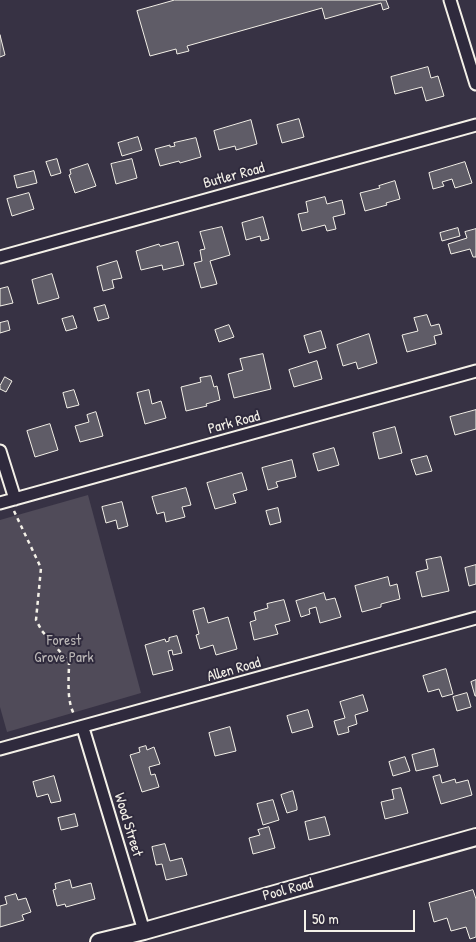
<!DOCTYPE html>
<html>
<head>
<meta charset="utf-8">
<style>
  body { margin:0 }
  #map { position:relative; width:476px; height:942px; overflow:hidden; background:#373244; font-family:"Patrick Hand",sans-serif }
  canvas { display:block }
  .scale { position:absolute; left:304px; top:910px; width:111px; height:22px; box-sizing:border-box; border:2px solid #f4f1e8; border-top:0; padding-left:6px; font-size:15px; line-height:18px; white-space:nowrap; color:#f4f1e8; -webkit-text-stroke:4px #2f2a3d; paint-order:stroke }
</style>
</head>
<body>
<div id="map">
<canvas width="476" height="942"></canvas>
<div class="scale">50 m</div>
</div>
<script>
const ctx = document.querySelector('canvas').getContext('2d');
ctx.lineJoin = 'round';
function paint(path, color) {
  ctx.fillStyle = color;
  ctx.fill(path, 'evenodd');
}
function stroke(path, color, width, dash) {
  ctx.strokeStyle = color;
  ctx.lineWidth = width;
  ctx.lineCap = dash ? 'butt' : 'round';
  ctx.setLineDash(dash || []);
  ctx.stroke(path);
}
function write(font, color, halo, rows, align = 'center') {
  ctx.font = font + ' "Patrick Hand",sans-serif';
  ctx.lineWidth = 4;
  ctx.setLineDash([]);
  ctx.textBaseline = 'middle';
  ctx.strokeStyle = halo;
  ctx.fillStyle = color;
  for (const [text, x, y, turn = 0] of rows) {
    ctx.save();
    ctx.translate(x, y);
    ctx.rotate((+turn || 0) * Math.PI / 180);
    ctx.textAlign = isNaN(turn) ? turn : align;
    if (halo) ctx.strokeText(text, 0, 0);
    ctx.fillText(text, 0, 0);
    ctx.restore();
  }
}
paint(new Path2D(`
  M88 495 141 693 7 732 0 707V520Z`), '#504b59');
const building = new Path2D(`
  M175 0H386L389 8 383 10 381 3 325 19 322 8 187 46 189 51 177 54 176 49 150 56 137 11Z
  M0 35 5 55 0 57Z
  M428 67 431 78 438 76 444 96 426 101 422 87 395 94 391 77Z
  M299 119 304 137 282 143 277 125Z
  M251 120 257 144 236 150 235 146 219 150 214 131Z
  M138 137 142 150 122 156 118 143Z
  M196 138 201 157 180 163 179 161 160 166 155 149 170 145V147L175 146 174 143Z
  M57 159 61 173 51 176 46 162Z
  M132 159 137 178 116 184 111 164Z
  M465 162 472 183 455 188 452 179 442 182 444 186 433 189 429 173Z
  M88 164 96 186 75 193 69 175 71 174 70 170Z
  M34 171 37 183 17 188 14 176Z
  M395 181 400 199 386 203 387 205 365 211 360 193 380 188 379 186Z
  M29 193 34 209 12 216 7 199Z
  M325 197 327 204 342 200 345 214 333 217 336 229 327 231 325 225 302 231 298 214 308 212 306 202Z
  M263 217 269 239 261 241 260 236 246 240 242 223Z
  M222 227 230 255 210 261 217 284 201 288 194 263 202 261 200 250 205 249 200 232Z
  M458 228 460 236 442 241 440 233Z
  M476 229V257H473L470 249 451 254 448 244 467 238 465 232Z
  M178 242 184 265 163 270 162 265 141 270 136 251 159 244 160 246Z
  M117 261 122 278 112 280 114 288 103 291 97 267Z
  M52 274 59 298 38 304 32 280Z
  M8 287 13 303 0 306V289Z
  M105 305 109 318 98 321 94 308Z
  M427 315 431 326 439 324 442 334 434 336 436 344 407 352 402 335 418 331 414 318Z
  M73 316 77 328 66 331 62 319Z
  M8 321 10 330 0 333V323Z
  M229 325 234 337 219 342 215 330Z
  M321 331 326 348 309 353 304 336Z
  M369 334 377 363 358 369 356 362 343 366 337 345Z
  M263 354 271 389 234 398 228 374 243 370 240 359Z
  M317 361 322 379 294 387 289 370Z
  M211 376 214 387 217 386 220 400 206 404 207 406 186 411 181 387 201 382 200 378Z
  M5 377 12 381 6 392 0 389V386Z
  M74 390 79 405 67 408 63 393Z
  M149 390 152 404 161 401 166 418 145 424 137 393Z
  M476 410V429L455 435 450 417Z
  M96 412 103 436 80 442 75 426 89 422 87 415Z
  M50 424 58 450 35 457 27 431Z
  M395 427 402 453 379 459 373 433Z
  M334 448 339 465 318 471 313 454Z
  M427 456 432 471 416 475 411 460Z
  M292 460 296 477 276 482 278 487 268 490 262 468Z
  M242 473 247 490 233 494 236 503 215 509 207 483Z
  M186 488 191 505 182 507 185 517 166 522 164 512 157 514 152 497Z
  M122 502 128 526 118 529 116 520 106 523 102 507Z
  M278 508 281 522 270 525 266 511Z
  M441 557 449 591 422 597 416 572 428 569 426 560Z
  M476 565V584L469 586 465 568Z
  M388 577 390 586 397 584 400 599 381 604V607L362 612 355 586Z
  M324 593 326 600 335 598 341 617 320 623 316 607 309 609 310 614 301 617 296 601Z
  M284 600 290 621 275 625 278 634 254 640 250 622 256 620 254 612 268 608 267 604Z
  M204 608 208 623 228 617 237 649 216 655 213 645 200 649 196 635 199 634 193 611Z
  M177 636 182 653 173 655 172 650 168 651 173 670 153 675 145 645 165 639 166 642 169 641V638Z
  M446 669 453 694 442 697 439 689 428 692 423 676Z
  M476 680V696H475L471 682Z
  M467 693 471 707 457 711 453 697Z
  M363 695 368 711 355 715 357 724 348 727 349 732 338 735 334 721 345 718 340 702Z
  M308 710 313 727 292 733 287 716Z
  M230 727 236 751 215 756 209 733Z
  M146 746 147 750 154 747 160 764 149 767 151 775 155 774 159 787 142 792 130 755 140 752 139 748Z
  M434 749 438 766 416 771 412 755Z
  M405 757 410 771 393 776 389 762Z
  M440 775 442 783 455 779 456 783 468 780 472 795 441 804 433 777Z
  M54 776 61 801 51 803 48 794 37 797 33 782Z
  M401 788 408 813 385 819 381 802 394 799 392 790Z
  M293 791 297 807V810L287 813 281 795Z
  M273 800 279 820 263 825 257 804Z
  M75 814 78 826 61 830 58 818Z
  M325 817 330 835 309 840 305 822Z
  M269 827 275 848 253 854 249 838 260 835 258 830Z
  M165 844 170 861 182 858 187 875 166 880 162 864 156 865 152 847Z
  M70 880 72 888 91 883 95 899 66 907 65 904 57 906 53 890 56 889 55 884Z
  M473 890 476 899V937L470 939 466 927 451 931 447 918 434 922 429 903Z
  M16 894 18 900 26 898 31 912 22 915 24 920 0 927V906L7 904 5 897Z`);
paint(building, '#5f5c67');
stroke(building, '#f4f1e8', 1);
const street = new Path2D(`
  M450 0 476 84
  M0 257 476 125
  M0 451 15 499
  M0 503 476 371
  M83 728 144 931
  M0 749 476 618`);
const secondary = new Path2D(`
  M99 942 144 931 476 837`);
stroke(street, '#f4f1e8', 15);
stroke(secondary, '#f4f1e8', 20);
stroke(new Path2D(`
  M14 511 41 568 36 620 42 631 69 662C69 679 66 701 75 716`), '#f4f1e8', 2.5, [4, 4]);
stroke(street, '#2f2a3d', 11);
stroke(secondary, '#2f2a3d', 16);
write('15px', '#f4f1e8', '#2f2a3d', [
  ["Butler Road",234,176,-15],
  ["Park Road",234,423,-15],
  ["Allen Road",234,670,-16],
  ["Wood Street",128,825,73],
  ["Pool Road",288,890,-15]
]);
write('15px', '#bbb7b6', '#2f2a3d', [
  ["Forest",64,641],
  ["Grove Park",64,658]
]);
</script>
</body>
</html>
